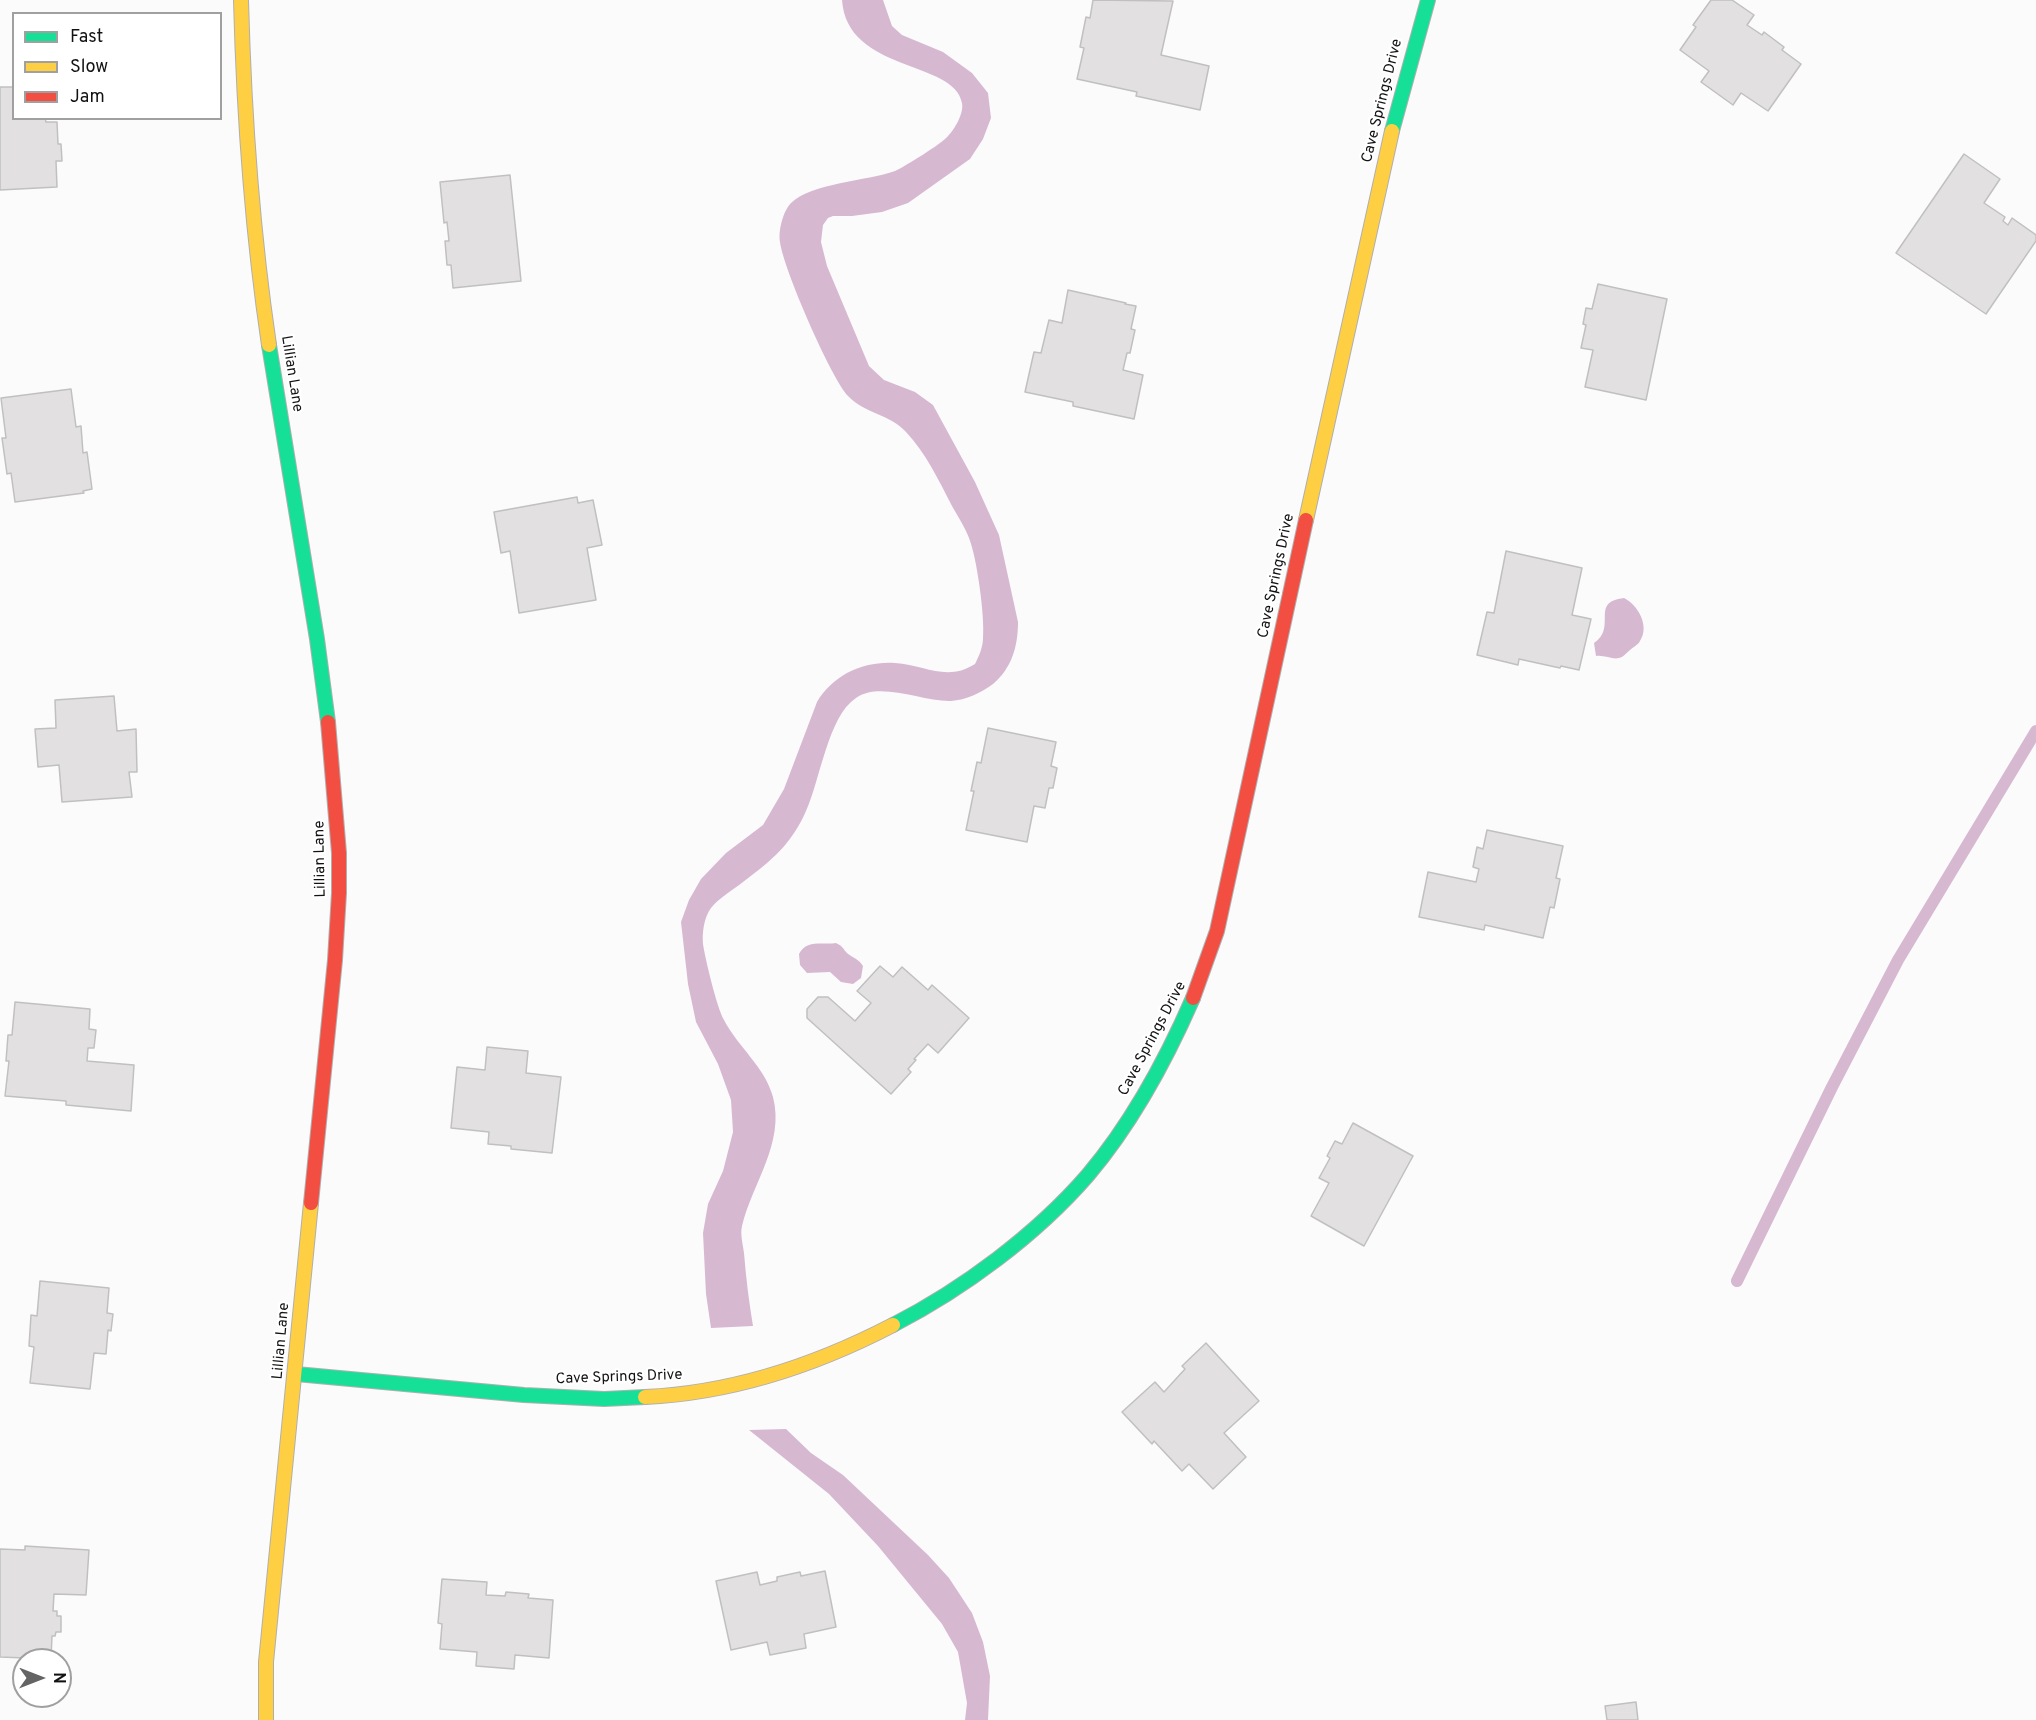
<!DOCTYPE html>
<html>
<head>
<meta charset="utf-8">
<style>
  body { margin:0 }
  #map { position:relative; width:2036px; height:1720px; overflow:hidden; background:#fcfbfc; font-family:Overpass,sans-serif }
  canvas { display:block }
  .legend { position:absolute; left:12px; top:12px; width:210px; height:108px; box-sizing:border-box; background:#fff; border:2px solid #a1a0a1; margin:0; padding:8px 10px; list-style:none; font-size:18px; color:#131213 }
  .legend li { display:flex; align-items:center; gap:12px; height:30px }
  .legend b { width:30px; border:2px solid #a1a0a1 }
  .north { position:absolute; left:12px; top:1648px; width:60px; height:60px; box-sizing:border-box; background:#fff; border:2px solid #a1a0a1; border-radius:50%; rotate:90deg; font-size:16px; font-weight:700; line-height:24px; text-align:center; color:#131213 }
  .north::after { content:''; display:block; margin:auto; width:21px; height:27px; background:#656465; clip-path:polygon(50% 0,100% 100%,50% 72%,0 100%) }
</style>
</head>
<body>
<div id="map">
<canvas width="2036" height="1720"></canvas>
<ul class="legend">
<li><b style="height:8px;background:#16e098"></b>Fast</li>
<li><b style="height:8px;background:#ffcf43"></b>Slow</li>
<li><b style="height:8px;background:#f24e42"></b>Jam</li>
</ul>
<div class="north">N</div>
</div>
<script>
const ctx = document.querySelector('canvas').getContext('2d');
ctx.lineJoin = 'round';
function paint(path, color) {
  ctx.fillStyle = color;
  ctx.fill(path, 'evenodd');
}
function stroke(path, color, width, dash) {
  ctx.strokeStyle = color;
  ctx.lineWidth = width;
  ctx.lineCap = dash ? 'butt' : 'round';
  ctx.setLineDash(dash || []);
  ctx.stroke(path);
}
function write(font, color, halo, rows, align = 'center') {
  ctx.font = font + ' Overpass,sans-serif';
  ctx.lineWidth = 4.5;
  ctx.setLineDash([]);
  ctx.textBaseline = 'middle';
  ctx.strokeStyle = halo;
  ctx.fillStyle = color;
  for (const [text, x, y, turn = 0] of rows) {
    ctx.save();
    ctx.translate(x, y);
    ctx.rotate((+turn || 0) * Math.PI / 180);
    ctx.textAlign = isNaN(turn) ? turn : align;
    if (halo) ctx.strokeText(text, 0, 0);
    ctx.fillText(text, 0, 0);
    ctx.restore();
  }
}
paint(new Path2D(`
  M842 0H883L892 26 902 35 943 52 972 73 988 93 991 118 983 139 970 159 908 203 882 212 852 216H833L828 218 823 225 821 242 827 266 869 366 884 380 915 392 933 405 975 482 999 535 1018 622C1018 646 1012 668 993 684 981 693 966 700 951 701 923 702 880 681 856 698 828 716 820 781 806 811 791 845 772 860 743 882 733 890 719 898 711 908 704 917 702 933 703 944 705 958 717 1008 724 1020 738 1047 765 1067 773 1097 785 1143 752 1184 742 1226 740 1234 743 1245 744 1253 746 1278 749 1302 753 1326L711 1328 706 1294 703 1233 708 1204 723 1171 733 1132 731 1100 718 1064 696 1022 688 984 681 922 689 900 701 879 726 853 763 825 784 789 817 702C833 675 863 661 895 663 925 665 947 682 975 664 979 656 983 647 983 638 985 617 977 558 969 538 965 527 958 517 952 506 939 481 926 453 906 432 891 415 864 413 848 396 831 378 783 268 780 242 778 231 783 211 791 203 811 183 867 181 895 171 904 167 943 143 948 136 955 129 964 113 962 103 955 60 847 73 842 0Z
  M1624 598C1638 605 1650 626 1640 641 1638 645 1633 647 1630 650 1626 653 1624 657 1619 658 1613 660 1605 655 1596 656L1594 643C1618 627 1589 602 1624 598Z
  M836 943C843 946 843 949 847 953 853 958 859 959 863 966L861 978 853 984 841 982 830 972 807 973 800 965 799 954C806 939 823 945 836 943Z
  M786 1429 811 1453 843 1475 928 1555 949 1578 972 1613 983 1642 990 1676 988 1720H965L967 1703 958 1652 942 1624 878 1546 829 1494 749 1430Z`), '#d7b8d1');
stroke(new Path2D(`
  M1737 1281 1832 1087 1898 960 2036 731`), '#d7b8d1', 12);
const building = new Path2D(`
  M1093 0 1173 1 1161 55 1209 66 1200 110 1136 96 1137 92 1077 79 1084 48 1080 47 1086 17 1090 18Z
  M1711 0H1732L1754 15 1747 25 1762 35 1764 32 1784 47 1782 50 1801 64 1768 111 1741 93 1733 105 1701 82 1709 71 1680 50 1696 27 1693 25Z
  M0 87H14V118H45L46 122H57L58 144H61L62 161H56L57 187 0 190Z
  M1964 154 2000 179 1984 203 2005 217 2003 221 2008 225 2012 218 2036 235V241L1986 314 1896 253Z
  M510 175 521 281 453 288 451 265H447L445 241H449L447 222 444 223 440 182Z
  M1598 284 1667 299 1646 400 1585 387 1593 350 1581 348 1586 325 1583 324 1586 308 1592 309Z
  M1068 290 1126 303 1125 304 1136 306 1131 329 1135 330 1130 353H1127L1123 370 1143 375 1134 419 1073 406V402L1025 392 1034 352 1041 353 1049 320 1062 323Z
  M71 389 76 427 81 426 83 453 87 452 92 489 83 491 84 493 15 502 11 473 7 474 2 438H6L1 398Z
  M577 497 578 503 593 500 602 545 587 548 596 600 519 613 510 551 501 553 494 512Z
  M1506 551 1582 568 1572 615 1591 619 1579 670 1561 666 1560 668 1519 659 1518 665 1477 655 1487 612 1494 613Z
  M114 696 117 731 136 729 137 772H129L132 797 62 802 59 765 38 767 35 729 56 728 55 700Z
  M988 728 1056 742 1051 766 1057 768 1053 788H1049L1045 808 1034 806 1027 842 966 830 974 791H971L977 762 981 763Z
  M1487 830 1563 846 1556 878 1560 879 1554 908 1550 907 1543 938 1485 925 1484 930 1419 917 1428 872 1476 882 1479 869 1473 867 1477 847 1483 849Z
  M880 966 893 977 902 967 928 990 932 985 969 1018 938 1053 928 1044 914 1059 916 1060 908 1069 911 1072 891 1094 807 1018V1009L818 997H828L855 1021 871 1003 857 991Z
  M15 1002 90 1009 89 1029 96 1030 94 1048H88L87 1061 134 1065 131 1111 66 1105V1101L5 1096 9 1061H6L8 1035H12Z
  M487 1047 528 1051 526 1073 561 1077 552 1153 511 1149V1146L488 1144 489 1132 451 1128 457 1067 485 1070Z
  M1353 1123 1413 1156 1364 1246 1311 1216 1329 1183 1319 1178 1330 1158 1327 1156 1335 1141 1342 1144Z
  M40 1281 109 1288 107 1313 113 1314 111 1331 108 1330 106 1354 94 1353 90 1389 30 1383 34 1347 29 1346 31 1315 37 1316Z
  M1206 1343 1259 1401 1224 1433 1246 1457 1213 1489 1189 1464 1182 1471 1154 1441 1152 1444 1122 1412 1155 1382 1164 1392 1185 1369 1182 1366Z
  M25 1546 89 1550 86 1595 54 1594 53 1611H57V1616H61V1632H56L55 1636H52L51 1659 0 1657V1549L25 1550Z
  M825 1571 836 1627 804 1634 806 1648 770 1655 767 1642 731 1650 716 1581 757 1572 760 1585 777 1581V1577L800 1572 801 1576Z
  M442 1579 487 1582 486 1595 505 1596 506 1592 529 1594 528 1598 553 1600 549 1658 515 1655 514 1669 476 1666 477 1652 440 1649 442 1624 438 1623Z
  M1636 1702 1638 1720H1607L1605 1706Z`);
paint(building, '#e2e0e1');
stroke(building, '#c1c0c1', 1.5);
const fast = new Path2D(`
  M1392 131 1428 0
  M269 345 317 639 328 722
  M893 1325C963 1289 1036 1235 1088 1175 1132 1123 1166 1060 1193 998
  M296 1374 524 1395 604 1399 645 1397`);
const slow = new Path2D(`
  M241 0C244 116 252 230 269 345
  M1306 520 1392 131
  M645 1397C732 1393 816 1365 893 1325
  M266 1720V1662L311 1203`);
const jam = new Path2D(`
  M1193 998 1217 931 1306 520
  M311 1203 335 960 339 893V853L328 722`);
stroke(fast, '#b0afb0', 16);
stroke(slow, '#b0afb0', 16);
stroke(jam, '#b0afb0', 16);
stroke(fast, '#16e098', 14);
stroke(slow, '#ffcf43', 14);
stroke(jam, '#f24e42', 14);
write('15px', '#131213', '#fff', [
  ["Cave Springs Drive",1383,101,-76],
  ["Lillian Lane",291,374,81],
  ["Cave Springs Drive",1277,576,-78],
  ["Lillian Lane",321,859,-91],
  ["Cave Springs Drive",1153,1039,-62],
  ["Lillian Lane",282,1341,-85],
  ["Cave Springs Drive",619,1378,-2]
]);
</script>
</body>
</html>
